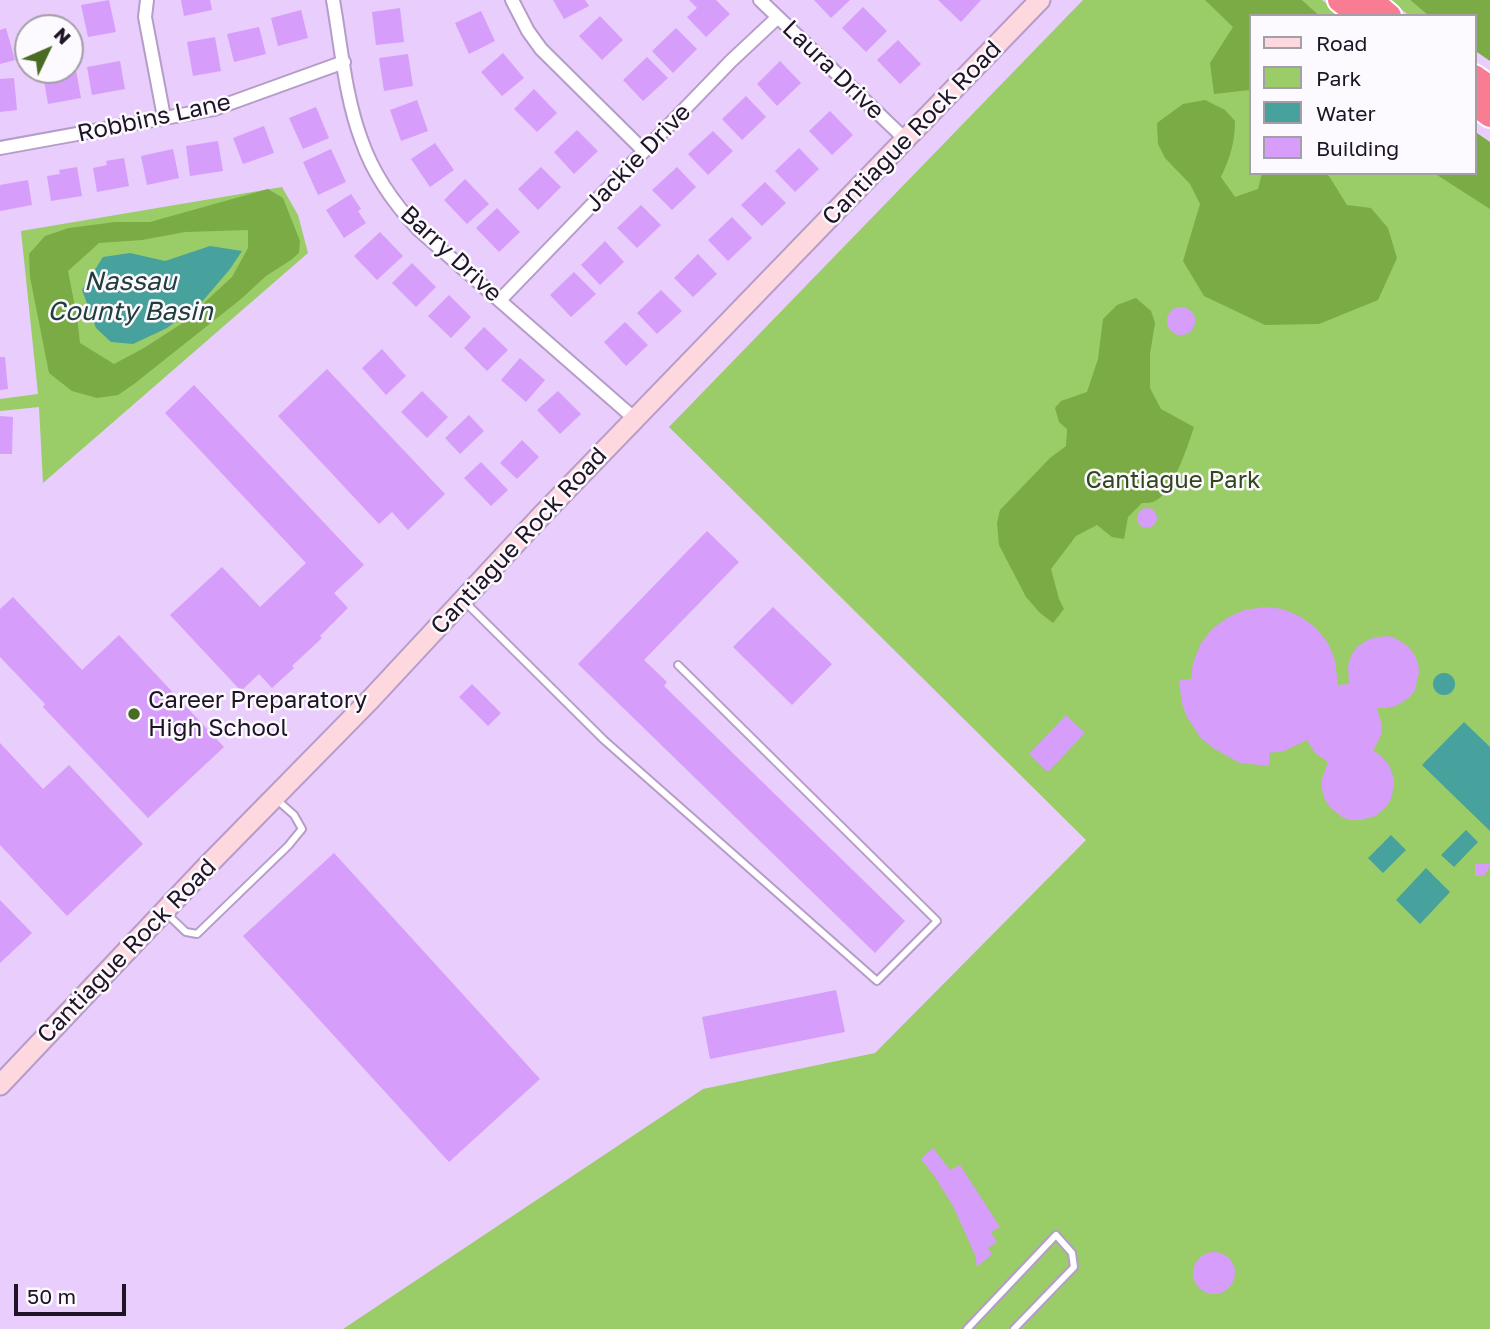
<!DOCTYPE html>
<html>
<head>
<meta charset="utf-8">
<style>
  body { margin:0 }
  #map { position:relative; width:1490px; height:1329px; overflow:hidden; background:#e9cdfc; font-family:"Golos Text",sans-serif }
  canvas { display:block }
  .legend { position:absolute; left:1249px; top:14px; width:228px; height:161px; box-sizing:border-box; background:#fcfafe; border:2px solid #a39ea7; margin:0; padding:9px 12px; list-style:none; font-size:21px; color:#1e1425 }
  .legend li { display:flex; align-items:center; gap:14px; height:35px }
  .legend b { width:35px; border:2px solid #a39ea7 }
  .north { position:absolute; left:14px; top:14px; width:70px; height:70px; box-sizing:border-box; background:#fcfafe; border:2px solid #a39ea7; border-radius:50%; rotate:46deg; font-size:19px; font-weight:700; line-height:28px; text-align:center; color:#1e1425 }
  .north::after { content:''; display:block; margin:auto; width:24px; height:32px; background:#496b23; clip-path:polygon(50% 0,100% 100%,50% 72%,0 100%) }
  .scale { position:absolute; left:14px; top:1284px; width:112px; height:32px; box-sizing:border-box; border:4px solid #1e1425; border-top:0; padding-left:9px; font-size:21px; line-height:24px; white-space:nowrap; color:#1e1425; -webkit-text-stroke:5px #fcfafe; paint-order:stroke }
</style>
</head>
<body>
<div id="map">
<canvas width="1490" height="1329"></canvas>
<ul class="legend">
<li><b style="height:9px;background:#fdd8de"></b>Road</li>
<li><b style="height:19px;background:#9acc68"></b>Park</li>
<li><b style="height:19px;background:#47a19c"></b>Water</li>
<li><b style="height:19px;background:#d69dfb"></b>Building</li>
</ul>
<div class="north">N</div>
<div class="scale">50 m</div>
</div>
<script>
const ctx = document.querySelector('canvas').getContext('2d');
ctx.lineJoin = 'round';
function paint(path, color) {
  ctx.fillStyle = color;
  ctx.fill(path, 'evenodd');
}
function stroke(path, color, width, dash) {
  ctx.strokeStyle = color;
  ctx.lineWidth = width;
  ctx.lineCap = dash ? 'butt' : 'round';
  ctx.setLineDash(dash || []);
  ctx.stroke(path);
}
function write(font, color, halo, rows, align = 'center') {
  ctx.font = font + ' "Golos Text",sans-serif';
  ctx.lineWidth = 5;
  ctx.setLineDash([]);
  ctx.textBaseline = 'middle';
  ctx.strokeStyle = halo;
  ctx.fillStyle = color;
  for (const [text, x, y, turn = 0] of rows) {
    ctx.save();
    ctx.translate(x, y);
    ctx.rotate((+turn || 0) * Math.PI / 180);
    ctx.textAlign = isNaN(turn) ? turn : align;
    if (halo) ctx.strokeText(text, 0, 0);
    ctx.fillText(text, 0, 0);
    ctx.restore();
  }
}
paint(new Path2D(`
  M1083 0H1270L1250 16V173H1474L1490 180V1329H343L703 1089 875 1053 1086 840 669 427Z
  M1302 0H1322L1342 16H1320Z
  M1389 0H1410L1429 16H1410Z
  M282 187 298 215 308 253 43 483 39 407 0 411V399L38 394 21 231Z`), '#9acc68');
paint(new Path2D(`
  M1205 0H1302L1320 16H1250V90L1214 94 1210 63 1233 27Z
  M1410 0H1490V61L1474 50V16H1429Z
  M1205 100 1225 110 1235 121C1235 142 1230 158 1221 177L1235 197 1258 189 1262 173H1322L1329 176 1347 205 1371 208 1388 228 1397 258 1378 300 1319 324 1265 325 1204 296 1183 261 1200 204 1190 184 1165 158 1158 144 1157 123 1183 104Z
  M1474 131 1490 142V209L1434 173H1474Z
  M268 189 283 198 300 241 299 253 291 260 266 276 241 299 134 384 118 395 97 398 72 391 49 373 30 277 29 254 45 236 69 228 115 222H150ZM248 230V248L232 277 181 324 144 348 114 364 80 343 77 317 68 271 99 243 142 240 185 232Z
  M1136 298 1151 311 1155 323 1150 354V388L1161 409 1194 427C1188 445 1172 496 1153 502 1150 503 1146 503 1142 503L1128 517 1124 539 1112 537 1097 525 1076 536 1051 569 1059 599 1064 609 1053 623 1040 613 1026 597 999 545 997 523 1000 510 1050 458 1066 446 1067 429 1059 422 1055 408 1061 401 1087 392 1098 359 1103 319 1117 305Z`), '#7aab45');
paint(new Path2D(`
  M210 246 242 251 230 269 201 303 167 328 133 344 111 342 96 328 82 290 103 257 130 253 165 261Z
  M1433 684a11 11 0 1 1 22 0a11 11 0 1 1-22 0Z
  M1464 722 1490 747V831L1422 765Z
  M1466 830 1478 842 1454 867 1441 855Z
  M1391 835 1406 850 1383 873 1368 858Z
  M1426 868 1450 892 1420 924 1396 900Z`), '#47a19c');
paint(new Path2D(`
  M109 0 116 32 88 37 81 5Z
  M181 0H210L212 10 184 16Z
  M553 0H585L589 6 564 19Z
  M689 0H716L730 14 706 37 687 17 697 8Z
  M814 0H850L831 18Z
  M938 0H981L961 22Z
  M863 7 887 31 866 52 842 28Z
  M400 8 404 42 376 45 372 12Z
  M301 10 308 38 278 46 271 18Z
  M481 11 495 41 469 54 455 23Z
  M600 16 623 40 602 60 579 36Z
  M259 27 266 54 234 62 227 34Z
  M6 28 15 60 0 64V30Z
  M676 28 697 49 673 73 652 51Z
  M215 37 221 71 193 76 187 42Z
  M898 40 921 64 900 84 877 60Z
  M503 53 524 78 502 96 481 72Z
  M408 54 413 86 384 91 379 58Z
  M647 57 668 78 643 101 623 80Z
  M120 61 125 89 92 95 87 67Z
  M780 61 801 83 777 106 757 84Z
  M76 70 81 98 48 104 43 75Z
  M14 78 17 110 0 112V79Z
  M534 89 557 113 537 132 514 109Z
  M746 96 766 117 742 140 722 119Z
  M417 100 428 131 401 141 390 110Z
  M316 107 329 138 303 149 289 118Z
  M830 111 853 135 832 155 809 131Z
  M264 126 274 153 243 164 233 138Z
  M577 130 598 151 574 174 554 152Z
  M713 131 733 151 708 175 688 154Z
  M218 141 223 171 190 176 186 146Z
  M435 143 454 170 430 187 411 159Z
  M799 148 819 169 795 192 775 171Z
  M173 149 179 178 147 185 141 156Z
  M331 149 346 182 318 195 303 162Z
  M124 158 129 186 97 192 93 168 107 165 106 161Z
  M77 167 82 196 51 201 47 176 60 174 59 170Z
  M541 167 561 187 538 210 518 189Z
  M677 167 696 187 672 210 652 190Z
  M465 179 489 204 467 224 444 200Z
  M28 180 32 205 0 211V185Z
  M765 182 786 203 762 226 741 205Z
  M351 194 361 209 358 211 366 223 344 238 326 210Z
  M641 205 661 225 637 248 617 228Z
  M497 208 520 232 499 252 476 228Z
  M732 217 752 238 728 261 708 240Z
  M380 232 403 256 377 280 354 256Z
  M605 241 624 262 600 285 581 265Z
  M698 254 717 274 693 297 674 278Z
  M412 263 436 287 416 307 392 283Z
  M574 272 596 294 571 317 550 295Z
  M661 290 682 311 657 334 637 313Z
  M449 295 471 317 451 338 428 316Z
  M1167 321a14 14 0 1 1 28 0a14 14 0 1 1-28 0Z
  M625 322 648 345 626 366 604 342Z
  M484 327 508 350 487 371 464 348Z
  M382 349 406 376 386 395 362 368Z
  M0 357H5L8 389 0 390Z
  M520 358 545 380 526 402 501 380Z
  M327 369 445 494 408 530 392 512 379 524 278 416Z
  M194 385 364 565 334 593 348 608 320 636 322 638 292 666 294 668 272 688 259 674 241 691 170 615 222 567 260 607 306 563 165 413Z
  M422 391 448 417 427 438 401 412Z
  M558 391 581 414 560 434 537 410Z
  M469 415 484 431 460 454 445 438Z
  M0 416 13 417 12 454H0Z
  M522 440 539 457 517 479 500 463Z
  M481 462 508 490 491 506 464 478Z
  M1137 518a10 10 0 1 1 20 0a10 10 0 1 1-20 0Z
  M707 531 739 562 644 660 667 682 664 686 905 921 875 953 578 664Z
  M13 597 82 670 119 635 224 747 148 818 43 707 45 704 0 657V609Z
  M773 607 832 664 792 705 733 647Z
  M1264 607 1283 609 1301 617 1316 628 1328 643 1335 661 1338 685 1349 684 1348 666 1351 656 1357 647 1369 639 1386 636 1393 637 1408 646 1414 654 1418 663 1419 672 1415 690 1410 697 1396 706 1387 708H1377L1382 726 1381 735 1373 751 1379 754 1389 765 1394 779V787L1390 801 1386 807 1376 816 1360 820H1350L1342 817 1331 808 1325 800 1322 789V779L1328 762 1315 753 1307 740 1284 751 1269 753V766L1240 763 1213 748 1200 737 1187 717 1182 704 1179 680 1191 679 1193 663 1200 645 1212 629 1227 618 1244 610Z
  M472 684 501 713 488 726 459 697Z
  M1066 715 1085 733 1048 772 1029 754Z
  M0 743 43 789 69 765 143 844 67 916 0 845Z
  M334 853 540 1079 449 1162 243 936Z
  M1475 864H1490V867H1488V872H1485V875L1475 876Z
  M0 900 32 933 0 963Z
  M836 990 845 1032 710 1059 702 1017Z
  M933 1148 950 1170 960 1165 1000 1227 991 1232 997 1242 988 1248 992 1254 977 1267 975 1255 953 1206 935 1177 921 1159Z
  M1193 1273a21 21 0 1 1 42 0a21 21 0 1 1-42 0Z`), '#d69dfb');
const service = new Path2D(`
  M464 601 604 740 877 981 937 921 678 665
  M166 913 186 932 197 934 288 846 302 829 294 815 276 799
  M967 1329 1056 1235 1072 1253 1074 1267 1014 1329`);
const minor = new Path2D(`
  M147 0 145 17 164 117
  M333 0C341 45 345 96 361 139 373 174 394 204 419 230L635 419
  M512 0 528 31 541 49 644 151
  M760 0 906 140
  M0 148 214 109 344 62
  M500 300 731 61 778 17`);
const secondary = new Path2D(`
  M0 1085 208 865 370 700 542 515 1040 0`);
const motorway = new Path2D(`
  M1340 0 1360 16
  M1370 0 1389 16
  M1474 77 1490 88
  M1474 103 1490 115`);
stroke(service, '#b69cc9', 10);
stroke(minor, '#b69cc9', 16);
stroke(secondary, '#b69cc9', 23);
stroke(motorway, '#fff', 28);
stroke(service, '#fff', 6);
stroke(minor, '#fff', 12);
stroke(secondary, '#fdd8de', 19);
stroke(motorway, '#f97d92', 24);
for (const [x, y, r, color] of [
  [134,714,7,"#496b23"]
]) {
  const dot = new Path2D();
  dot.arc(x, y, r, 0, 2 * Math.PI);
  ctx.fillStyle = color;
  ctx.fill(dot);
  stroke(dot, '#fcfafe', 2.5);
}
write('24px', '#1e1425', '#fcfafe', [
  ["Laura Drive",833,70,44],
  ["Robbins Lane",154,118,-12],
  ["Cantiague Rock Road",912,133,-46],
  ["Jackie Drive",638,158,-46],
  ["Barry Drive",451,254,43],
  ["Cantiague Rock Road",519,541,-47],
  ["Cantiague Rock Road",127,951,-46]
]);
write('24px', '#32461d', '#fcfafe', [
  ["Cantiague Park",1173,480]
]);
write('24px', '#1e1425', '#fcfafe', [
  ["Career Preparatory",148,700],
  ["High School",148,728]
], 'left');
write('italic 26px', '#223e3c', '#fcfafe', [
  ["Nassau",130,282],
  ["County Basin",130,312]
]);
</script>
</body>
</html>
